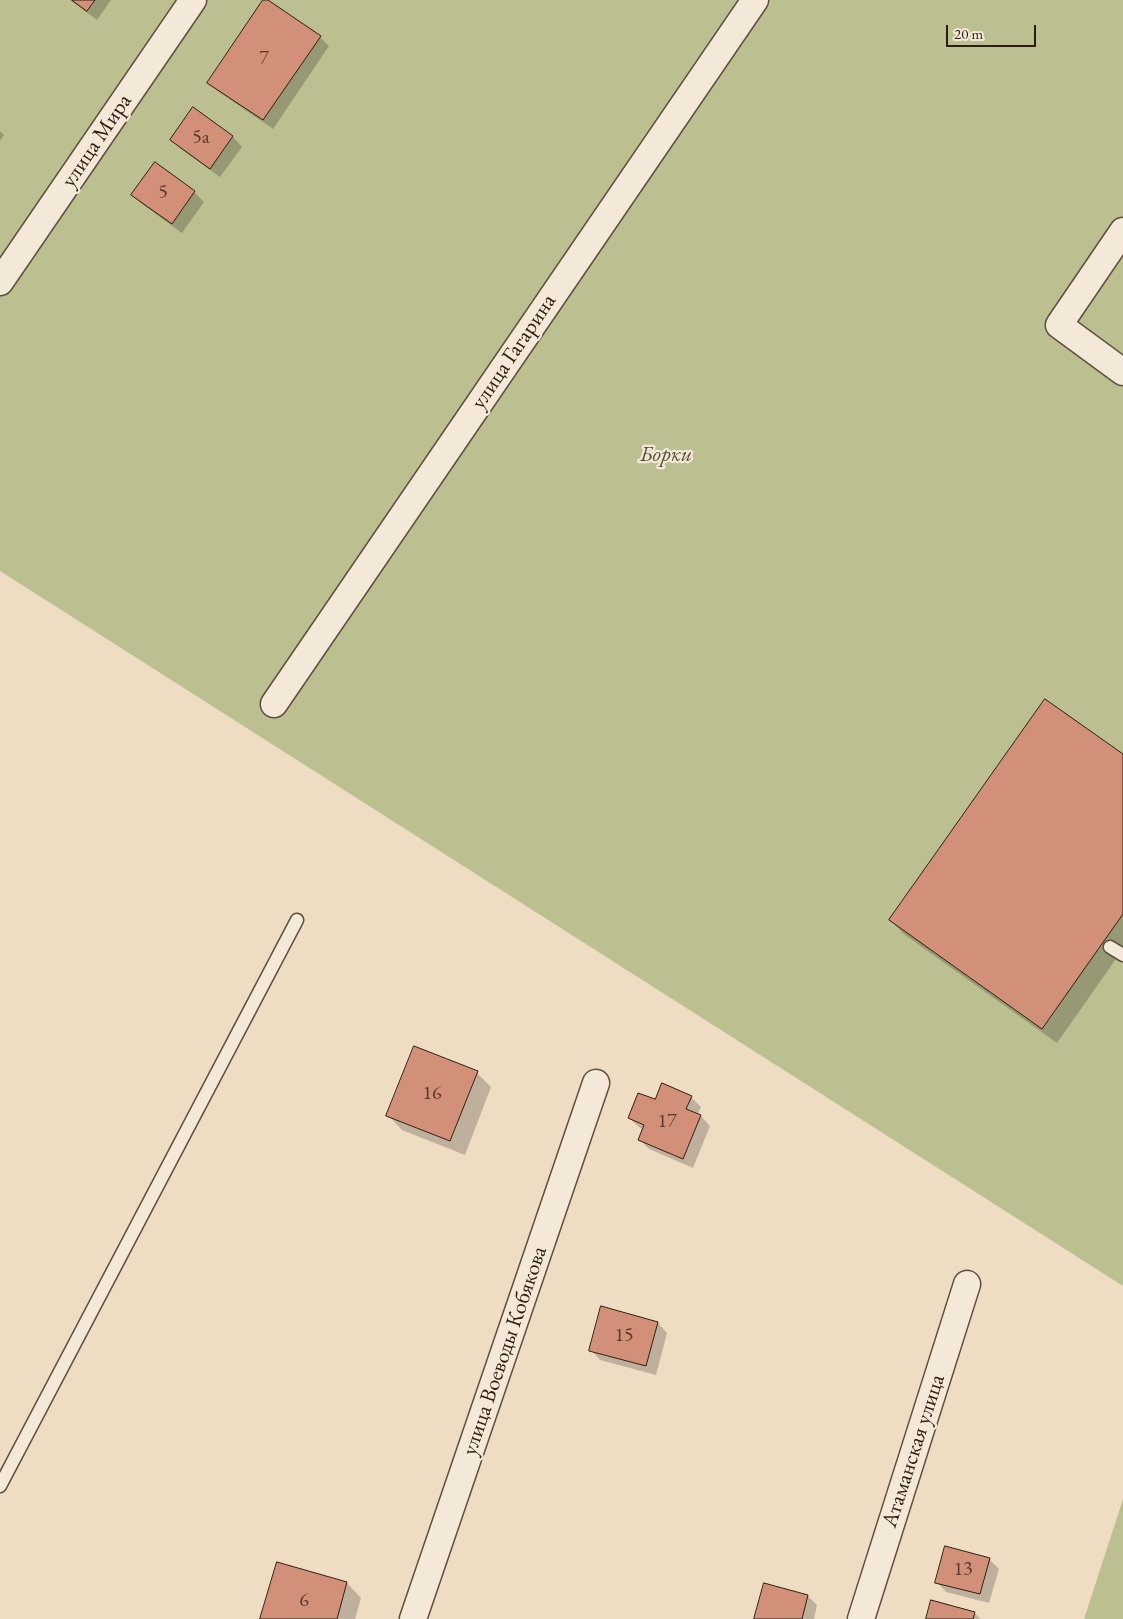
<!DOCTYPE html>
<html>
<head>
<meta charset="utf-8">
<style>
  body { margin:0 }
  #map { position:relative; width:1123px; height:1619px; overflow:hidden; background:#eeddc3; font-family:"EB Garamond",serif }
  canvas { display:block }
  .scale { position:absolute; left:946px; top:25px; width:90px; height:22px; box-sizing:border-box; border:2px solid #2e1e12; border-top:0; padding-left:6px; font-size:15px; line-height:18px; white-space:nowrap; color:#2e1e12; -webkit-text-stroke:4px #f4e9d8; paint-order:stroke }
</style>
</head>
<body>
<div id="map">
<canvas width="1123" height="1619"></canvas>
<div class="scale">20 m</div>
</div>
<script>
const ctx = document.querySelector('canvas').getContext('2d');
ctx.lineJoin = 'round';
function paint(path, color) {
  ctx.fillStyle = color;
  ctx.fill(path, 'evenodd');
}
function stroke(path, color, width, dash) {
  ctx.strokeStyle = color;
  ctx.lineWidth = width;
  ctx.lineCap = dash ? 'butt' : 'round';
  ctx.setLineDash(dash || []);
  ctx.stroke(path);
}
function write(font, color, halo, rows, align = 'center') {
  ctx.font = font + ' "EB Garamond",serif';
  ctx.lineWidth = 4.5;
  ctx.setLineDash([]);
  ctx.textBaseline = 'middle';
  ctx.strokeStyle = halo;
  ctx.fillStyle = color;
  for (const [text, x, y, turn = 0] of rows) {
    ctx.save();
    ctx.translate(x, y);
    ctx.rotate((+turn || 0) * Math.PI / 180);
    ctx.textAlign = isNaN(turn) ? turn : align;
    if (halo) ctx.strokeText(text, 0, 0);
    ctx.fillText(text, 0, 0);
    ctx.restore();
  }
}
paint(new Path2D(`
  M0 0H1123V1286L0 571Z
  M1123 1499V1619H1084Z`), '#bcc091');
paint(new Path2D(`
  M70 0H111L97 20Z
  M265 0 320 37 329 46 273 129 219 92 209 83Z
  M193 109 233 137 242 147 220 177 181 149 171 139Z
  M0 131 4 135 0 141Z
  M155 164 194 192 204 202 182 233 142 204 133 195Z
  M1123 756V949L1057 1043 905 935 890 920Z
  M477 1073 491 1087 465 1155 402 1130 388 1115Z
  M691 1097 701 1107 697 1115 701 1116 710 1126 693 1168 649 1149 640 1140 644 1130 639 1127 629 1118 656 1101Z
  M658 1323 667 1333 656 1375 600 1360 591 1350Z
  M989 1559 999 1569 989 1603 946 1592 937 1582Z
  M347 1583 361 1598 355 1619H261Z
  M808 1596 817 1605 814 1619H756Z
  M974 1613 981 1619H927Z`), '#0003');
const building = new Path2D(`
  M72 0H95L87 11Z
  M263 0H268L321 36 263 120 207 83Z
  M193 107 233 136 210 169 170 140Z
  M155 162 195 191 172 224 131 195Z
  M1045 699 1123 754V914L1042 1029 889 920Z
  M414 1046 478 1071 450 1141 386 1116Z
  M662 1083 692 1096 686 1109 701 1115 683 1159 638 1140 644 1125 628 1118 638 1093 655 1099Z
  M601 1306 658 1322 646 1366 589 1351Z
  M945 1546 990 1558 980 1594 935 1583Z
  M277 1562 347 1582 337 1619H260Z
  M764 1583 808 1595 802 1619H754Z
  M931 1600 975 1612 973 1619H926Z`);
paint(building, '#d39078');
stroke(building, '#2e1e12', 1);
const service = new Path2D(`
  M1110 947 1123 955
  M0 1486 297 920`);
const minor = new Path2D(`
  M1123 231 1059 325 1123 372
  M0 282 193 0
  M274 704 755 0
  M413 1619 596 1083
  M861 1619 967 1284`);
stroke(service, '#5e4e3e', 15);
stroke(minor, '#5e4e3e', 29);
stroke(service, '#f4e9d8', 12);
stroke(minor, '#f4e9d8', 26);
write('20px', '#573a2c', null, [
  ["7",264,59],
  ["5а",201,138],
  ["5",163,193],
  ["16",432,1094],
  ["17",667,1122],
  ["15",624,1336],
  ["13",963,1570],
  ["6",304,1601]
]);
write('22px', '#2e1e12', '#f4e9d8', [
  ["улица Мира",97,141,-56],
  ["улица Гагарина",514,352,-56],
  ["улица Воеводы Кобякова",505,1351,-71],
  ["Атаманская улица",914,1451,-72]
]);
write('italic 22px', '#594f38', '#f4e9d8', [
  ["Борки",666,455]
]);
</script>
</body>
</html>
